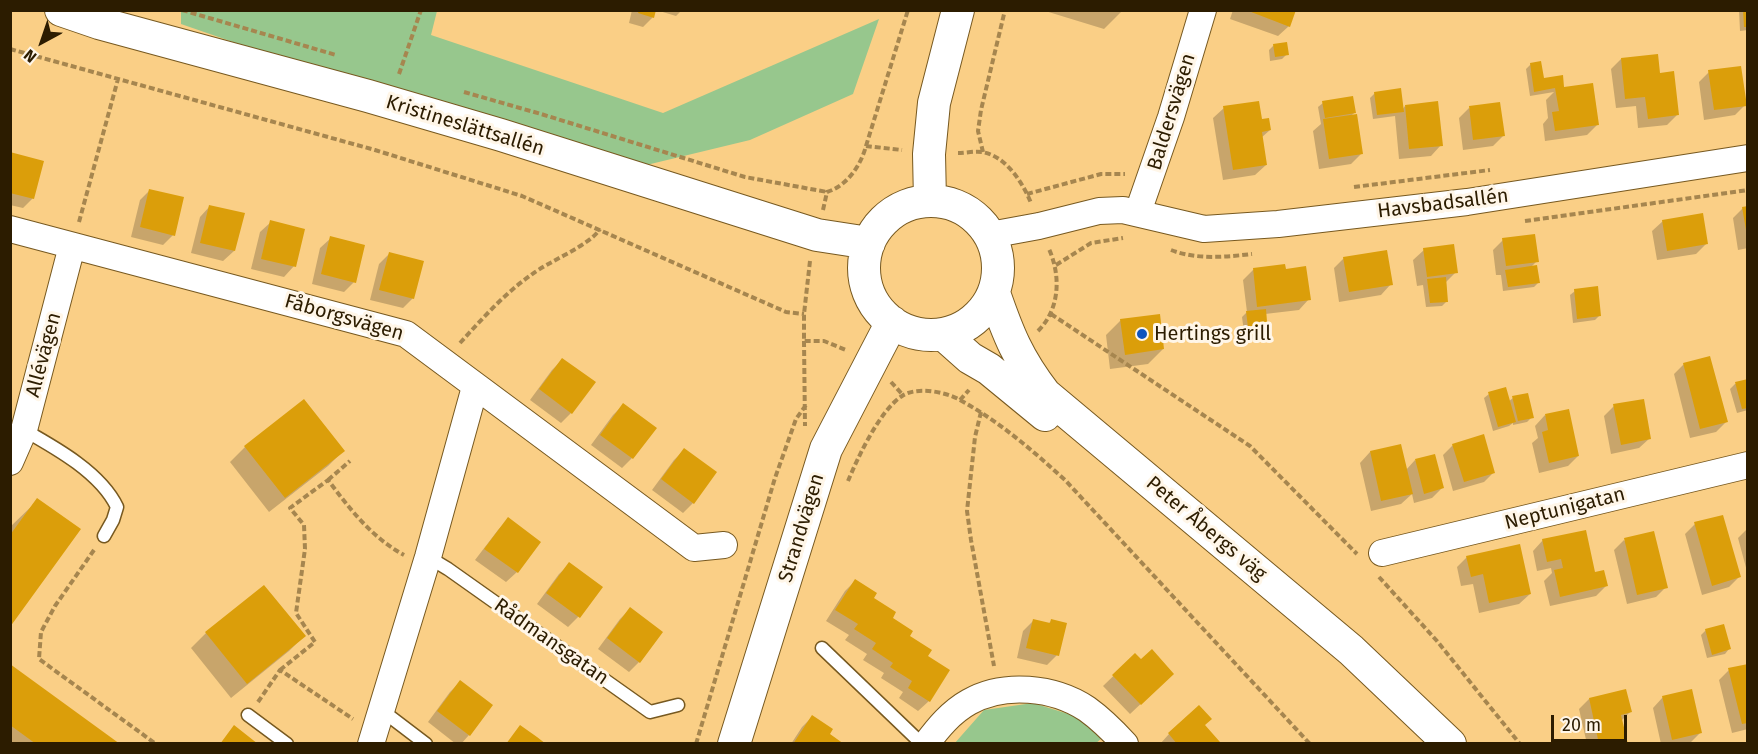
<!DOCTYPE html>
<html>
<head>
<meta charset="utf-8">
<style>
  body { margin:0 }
  #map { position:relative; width:1758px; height:754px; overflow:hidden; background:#facf86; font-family:"Fira Sans",sans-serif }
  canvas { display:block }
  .frame { position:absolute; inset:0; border:12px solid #2c1c00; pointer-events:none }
  .north { position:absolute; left:12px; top:12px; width:60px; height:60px; -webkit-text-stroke:4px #fff6e8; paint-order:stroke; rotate:220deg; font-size:16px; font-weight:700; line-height:24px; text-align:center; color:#2c1c00 }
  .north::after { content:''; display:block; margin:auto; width:21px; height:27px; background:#2c1c00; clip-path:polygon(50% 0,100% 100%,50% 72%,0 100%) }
  .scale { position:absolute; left:1551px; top:715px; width:76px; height:27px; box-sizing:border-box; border:3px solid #2c1c00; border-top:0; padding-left:8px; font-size:18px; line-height:21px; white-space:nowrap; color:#2c1c00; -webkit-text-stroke:4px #fff6e8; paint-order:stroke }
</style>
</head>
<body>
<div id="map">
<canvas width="1758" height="754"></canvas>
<div class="frame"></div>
<div class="north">N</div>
<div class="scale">20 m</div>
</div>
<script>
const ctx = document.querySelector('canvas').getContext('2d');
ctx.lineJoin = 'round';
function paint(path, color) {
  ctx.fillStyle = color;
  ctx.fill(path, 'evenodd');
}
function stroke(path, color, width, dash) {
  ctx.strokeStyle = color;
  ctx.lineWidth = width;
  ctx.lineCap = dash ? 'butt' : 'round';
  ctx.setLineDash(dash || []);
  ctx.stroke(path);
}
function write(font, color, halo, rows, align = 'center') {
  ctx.font = font + ' "Fira Sans",sans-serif';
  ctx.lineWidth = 6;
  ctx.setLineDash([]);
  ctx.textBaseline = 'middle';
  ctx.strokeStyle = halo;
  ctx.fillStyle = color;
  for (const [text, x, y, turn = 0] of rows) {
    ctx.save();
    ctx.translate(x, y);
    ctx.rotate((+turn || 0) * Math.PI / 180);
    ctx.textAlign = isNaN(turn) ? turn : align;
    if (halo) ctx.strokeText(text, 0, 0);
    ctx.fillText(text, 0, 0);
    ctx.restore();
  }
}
paint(new Path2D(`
  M181 11H437L431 35 663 113 879 19 853 94 750 140 634 168 282 59 181 24Z
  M1033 703 1075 716 1102 738 1095 744H954L984 710Z`), '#97c78d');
paint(new Path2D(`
  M632 10H655L653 17 643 27 629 23Z
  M656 10H682L676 16Z
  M1042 10H1123L1104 29Z
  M1233 10H1294L1289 26 1278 36 1230 19Z
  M1739 10H1748V30L1740 31Z
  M1274 45 1287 54 1282 59 1270 61 1269 50Z
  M1621 59 1659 74 1677 115 1667 125 1638 128 1636 106 1616 108 1611 69Z
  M1531 64 1543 79 1563 86 1597 125 1587 135 1545 141 1543 124 1548 118 1546 100 1554 92 1530 96 1526 69Z
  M1709 72 1745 105 1735 115 1704 120 1699 82Z
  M1375 93 1402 110 1405 106 1441 145 1431 156 1399 159 1395 116 1373 119 1370 98Z
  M1323 103 1355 112 1350 117 1361 154 1351 164 1319 169 1313 131 1321 124 1318 107Z
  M1224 108 1260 121 1270 130 1261 138 1266 165 1255 175 1223 180 1213 118Z
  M1469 108 1503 136 1493 146 1463 150 1459 118Z
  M10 154 33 198 23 208 10 205Z
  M150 190 173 235 163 245 131 237 140 200Z
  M210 206 243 214 234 251 223 261 191 253 200 217Z
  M1748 207V248L1738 250 1733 218 1743 208Z
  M1663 221 1707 243 1696 254 1657 260 1652 231Z
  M271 222 294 266 284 277 251 269 260 232Z
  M331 238 354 282 344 292 312 284 320 248Z
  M1503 240 1537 261 1531 267 1539 282 1534 287 1503 291 1501 275H1496L1493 250Z
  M1424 250 1456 272 1446 282 1447 301 1442 306 1426 307 1423 285 1417 286 1413 260Z
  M389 254 413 298 403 308 370 300 379 264Z
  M1344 258 1391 284 1381 295 1339 302 1334 268Z
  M1253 270H1285L1309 299 1299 310 1265 314 1267 334 1262 338 1245 340 1242 317 1247 312 1243 280Z
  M1575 291 1600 315 1595 320 1573 323 1570 295Z
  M1121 320 1163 349 1148 364 1110 369 1106 335Z
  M562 360 571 413 561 423 530 400 552 370Z
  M1684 364 1726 422 1716 432 1690 438 1674 374Z
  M1748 381V410L1737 413 1730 389 1735 384Z
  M1489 394 1508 402 1513 398 1532 417 1527 422 1513 425V423L1509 426 1493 431 1484 398Z
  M623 405 632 458 622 468 591 445 613 415Z
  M1614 406 1650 438 1639 448 1611 454 1604 416Z
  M1545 415 1578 456 1568 466 1539 473 1532 443 1538 438 1535 426Z
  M1453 445 1494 472 1484 482 1453 491 1443 455Z
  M1400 446 1406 470 1415 460 1442 488 1432 498 1414 503 1412 494 1401 504 1371 511 1360 463 1370 452Z
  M245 447 343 451 328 466 269 512 230 462Z
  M684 450 693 503 683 513 652 490 674 460Z
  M38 500 10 625V527Z
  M508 519 539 542 517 572 506 582 475 560 498 530Z
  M1695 524 1739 577 1729 587 1702 595 1685 534Z
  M1748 528V575L1738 538Z
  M1543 540 1594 573 1606 586 1596 596 1550 606 1544 581 1552 573 1551 568 1537 571 1533 551Z
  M1624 540 1666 587 1656 597 1627 604 1614 550Z
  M1467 557 1530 594 1519 604 1479 613 1473 584 1461 586 1457 567Z
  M570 564 600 587 578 617 568 627 537 604 559 574Z
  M855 581 926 657 929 701 918 711 899 698 903 692 881 678 884 673 863 660 867 654 845 640 849 635 826 621 845 591Z
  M630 609 639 662 629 672 598 649 620 619Z
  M1033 621 1048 624 1051 621 1057 655 1047 665 1017 658 1023 631Z
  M1706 630 1729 649 1725 654 1707 658 1701 635Z
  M206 633 304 636 289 651 231 698 191 648Z
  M1135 655 1162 684 1130 714 1103 686Z
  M1748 665V729L1732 733 1719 680 1729 670Z
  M10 666 118 744H10Z
  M460 682 491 705 469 735 461 744H456L428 722 450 692Z
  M1663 697 1700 733 1690 743 1661 744 1653 708Z
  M1589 699 1630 712 1621 721 1627 744H1587L1579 709Z
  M812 717 828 735 842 744H791L802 727Z
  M1203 726 1218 742 1216 744H1160L1169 734Z`), '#0003');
paint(new Path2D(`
  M639 10H656L654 18 638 13Z
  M1246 10H1296L1290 27Z
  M1743 10H1748V27H1744Z
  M1287 42 1289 55 1275 57 1273 44Z
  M1658 54 1660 73 1674 71 1679 115 1648 119 1645 97 1625 99 1621 58Z
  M1541 61 1544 78 1563 75 1564 87 1593 83 1599 125 1555 131 1552 112 1559 111 1555 88 1534 92 1530 63Z
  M1741 66 1747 106 1714 110 1708 70Z
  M1401 88 1404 112 1377 115 1374 92Z
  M1353 96 1356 113 1325 118 1322 101Z
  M1259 101 1262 119 1269 118 1271 130 1262 132 1267 165 1233 170 1223 106Z
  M1438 101 1443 146 1409 149 1405 105Z
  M1500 102 1505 136 1473 140 1469 106Z
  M1357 114 1363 154 1329 159 1323 119Z
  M10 152 44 161 34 199 10 193Z
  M149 189 184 197 175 236 140 227Z
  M209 205 245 213 235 251 200 243Z
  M1748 206V230H1746L1742 207Z
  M1703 213 1708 244 1667 251 1662 220Z
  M270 220 305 229 296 267 261 259Z
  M1535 234 1539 262 1506 266 1502 238Z
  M330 236 365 245 356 283 321 274Z
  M1454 244 1458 273 1427 277 1423 248Z
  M1387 250 1393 285 1349 292 1343 257Z
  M389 252 424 261 414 299 379 290Z
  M1285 264 1286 269 1306 266 1311 300 1257 307 1253 268Z
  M1537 265 1540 283 1508 287 1505 270Z
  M1446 277 1448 302 1430 303 1427 279Z
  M1598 286 1601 316 1577 319 1574 289Z
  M1266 309 1268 334 1249 336 1246 311Z
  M1160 314 1164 349 1125 355 1120 319Z
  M1710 356 1728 422 1700 429 1683 363Z
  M562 358 596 382 572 414 539 389Z
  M1748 379V408L1742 409 1735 382Z
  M1506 387 1516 422 1498 427 1488 392Z
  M1528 393 1534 418 1518 421 1512 396Z
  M304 399 345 451 285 498 244 446Z
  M1644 399 1651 439 1621 445 1613 404Z
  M623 403 657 428 633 459 600 435Z
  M1569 409 1579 456 1549 463 1542 432 1548 430 1545 414Z
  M1484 434 1495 473 1464 482 1452 444Z
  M1401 444 1413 494 1381 501 1370 451Z
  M684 448 717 472 694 504 661 479Z
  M1435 454 1444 488 1424 494 1415 459Z
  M37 498 81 529 10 627V535Z
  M1723 515 1741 577 1712 586 1694 522Z
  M508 517 541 542 518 573 484 549Z
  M1586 530 1595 572 1604 570 1608 586 1560 597 1554 570 1563 568 1561 559 1547 562 1542 539Z
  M1654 531 1668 588 1637 595 1624 538Z
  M1520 544 1531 594 1489 603 1483 574 1471 577 1466 556Z
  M569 562 603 587 580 618 546 593Z
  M855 579 877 593 874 598 896 612 893 618 913 631 910 636 932 650 928 656 950 670 930 702 908 688 912 681 890 667 893 663 872 649 876 643 854 629 858 624 835 610Z
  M264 585 306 636 247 684 205 632Z
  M630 607 663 632 640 663 607 638Z
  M1033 619 1050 623 1051 619 1067 623 1059 656 1026 648Z
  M1724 624 1731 649 1712 655 1705 629Z
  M1152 649 1174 674 1141 705 1112 675 1135 653 1141 659Z
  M10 664 120 744H36L10 725Z
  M1748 664V723L1742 724 1728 668Z
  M460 680 493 705 470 736 437 711Z
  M1626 689 1632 712 1621 715 1628 744H1599L1589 698Z
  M1692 689 1702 733 1672 740 1662 696Z
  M1199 705 1212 719 1205 725 1220 742 1177 744 1168 733Z
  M812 715 833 729 830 734 844 744H793Z
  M234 725 258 744H220Z
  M520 725 537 737 546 744H506Z`), '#db9e0a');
const service = new Path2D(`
  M24 430C56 448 101 473 117 507L113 520 104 536
  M428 557 448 569 650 712 678 705
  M822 648 922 744
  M380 709 426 744
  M248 715 287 744`);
const minor = new Path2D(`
  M1138 212 1171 117 1203 10
  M10 229 406 334 694 548 724 545
  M990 235 1039 226 1099 211 1123 210 1204 229 1278 224 1467 202 1748 158
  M10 462 24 430 72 246
  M1382 553 1748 465
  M371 744 428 557 475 387
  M926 744C938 728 951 712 969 702 1004 682 1054 687 1087 709 1101 719 1113 731 1125 744`);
const tertiary = new Path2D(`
  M61 10 99 23 368 96 501 135 817 235 869 243
  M930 201 929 154 934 103 958 10
  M864 268a67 67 0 1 1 134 0a67 67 0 1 1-134 0Z
  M994 293C1008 334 1018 359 1045 394L1351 650 1450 744
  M943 334 970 358 989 369 1045 415
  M734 744 826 449 892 322`);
stroke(service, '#775920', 15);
stroke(minor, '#775920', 28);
stroke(tertiary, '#775920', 34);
stroke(new Path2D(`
  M182 10 336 55
  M10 49 375 150 522 196 786 312 804 314
  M399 74 421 10
  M464 92 541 114 745 177 827 192
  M866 146 908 10
  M983 152 978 131 981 110 1005 10
  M958 153C965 153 974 151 982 152 1006 156 1023 183 1031 203
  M1354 187 1490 170
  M1027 194 1101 174H1125
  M823 210 827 192C847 186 861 165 866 146L902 150
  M1525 221 1748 190
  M79 222 118 79
  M1171 250C1197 260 1225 257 1252 254
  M810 261 804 314V341H824L846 350
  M1056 265 1091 243 1123 238
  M1051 314 1250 446 1357 554
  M1038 331C1060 309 1061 276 1049 249
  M804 341 805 426
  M460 343C482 319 504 294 531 275 549 261 589 246 600 229
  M891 382 903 395
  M960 400C1000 422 1032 450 1065 480L1310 744
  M981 412 975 437 967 511 971 540 994 666
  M328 480 350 461
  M848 481C858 457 880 410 902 396 917 386 946 392 960 400L969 390
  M94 550 55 606 41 632 39 659 156 744
  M1379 577 1437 641 1520 744
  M280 670 315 642 296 613 305 549 304 525 290 508 328 480C350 509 371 537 404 555
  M258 702 280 670 353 719
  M696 744 775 478 796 419 806 405`), '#a6864f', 4, [6, 3]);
stroke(service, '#fff', 12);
stroke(minor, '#fff', 26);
stroke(tertiary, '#fff', 32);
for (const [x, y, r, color] of [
  [1142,334,6,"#0f54be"]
]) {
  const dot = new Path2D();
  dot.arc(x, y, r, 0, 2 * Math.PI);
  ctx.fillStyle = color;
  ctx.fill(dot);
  stroke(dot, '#fff6e8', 2);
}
write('20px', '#2c1c00', '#fff6e8', [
  ["Baldersvägen",1172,112,-73],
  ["Kristineslättsallén",465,126,17],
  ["Havsbadsallén",1443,204,-7],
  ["Fåborgsvägen",344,318,16],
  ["Allévägen",44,355,-75],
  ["Neptunigatan",1565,509,-14],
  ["Strandvägen",802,528,-73],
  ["Peter Åbergs väg",1206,529,40],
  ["Rådmansgatan",551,642,35]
]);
write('20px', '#2c1c00', '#fff6e8', [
  ["Hertings grill",1154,334]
], 'left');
</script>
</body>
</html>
